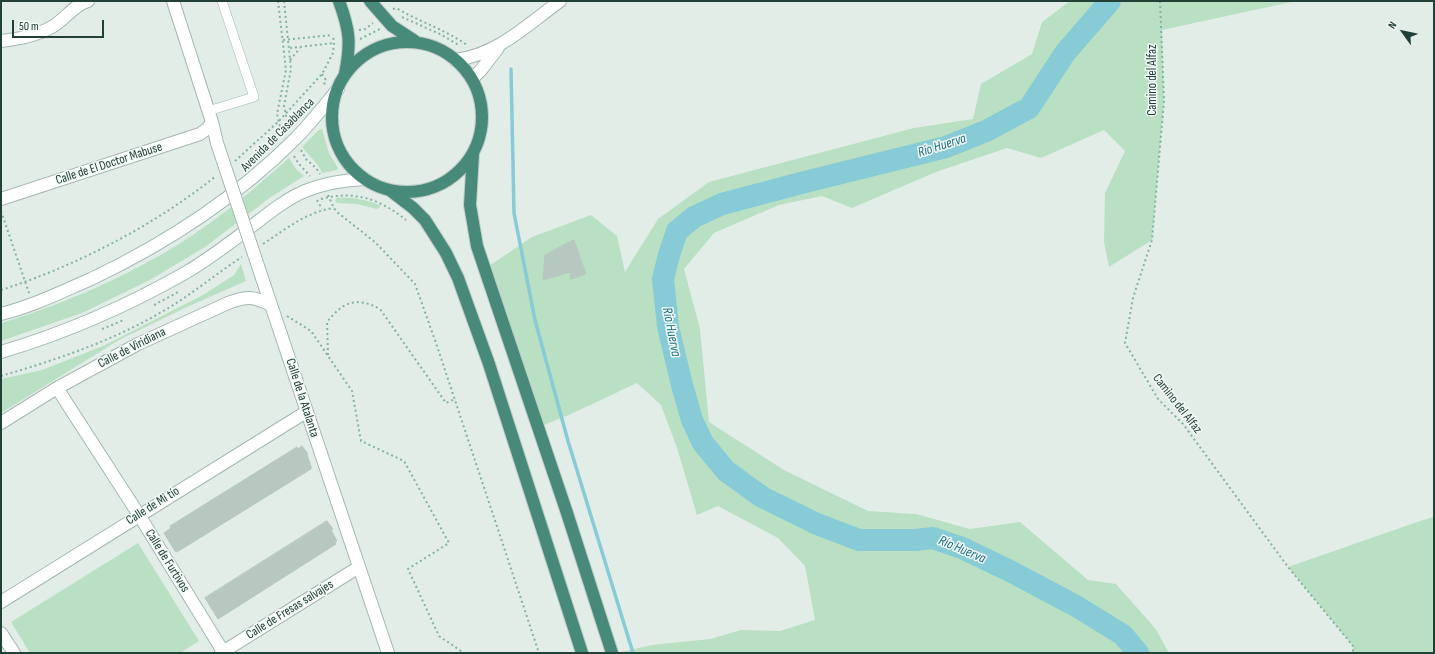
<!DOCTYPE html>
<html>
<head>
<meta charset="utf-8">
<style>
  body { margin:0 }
  #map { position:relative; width:1435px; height:654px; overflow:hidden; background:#e2ede8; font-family:"Sofia Sans Condensed",sans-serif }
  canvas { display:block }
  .frame { position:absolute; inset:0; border:2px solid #214037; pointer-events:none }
  .north { position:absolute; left:1383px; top:12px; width:40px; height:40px; -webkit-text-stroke:3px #f3f9f6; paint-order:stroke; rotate:303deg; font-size:11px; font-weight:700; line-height:16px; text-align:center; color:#214037 }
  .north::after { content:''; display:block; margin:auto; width:14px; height:18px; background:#214037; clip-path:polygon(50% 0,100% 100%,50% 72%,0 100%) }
  .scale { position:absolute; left:12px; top:20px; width:92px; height:18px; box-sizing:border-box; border:2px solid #214037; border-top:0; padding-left:5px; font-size:12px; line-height:14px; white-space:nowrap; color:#214037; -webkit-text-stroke:3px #f3f9f6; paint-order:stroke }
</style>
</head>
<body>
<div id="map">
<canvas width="1435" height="654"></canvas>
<div class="frame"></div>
<div class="north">N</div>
<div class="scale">50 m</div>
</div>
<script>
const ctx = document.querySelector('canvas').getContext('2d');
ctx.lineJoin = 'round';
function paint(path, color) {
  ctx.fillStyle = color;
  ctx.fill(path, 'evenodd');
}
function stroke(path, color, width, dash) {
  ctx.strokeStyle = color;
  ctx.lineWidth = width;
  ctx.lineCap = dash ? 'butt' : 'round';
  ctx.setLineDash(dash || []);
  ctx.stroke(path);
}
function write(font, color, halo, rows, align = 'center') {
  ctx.font = font + ' "Sofia Sans Condensed",sans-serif';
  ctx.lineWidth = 3;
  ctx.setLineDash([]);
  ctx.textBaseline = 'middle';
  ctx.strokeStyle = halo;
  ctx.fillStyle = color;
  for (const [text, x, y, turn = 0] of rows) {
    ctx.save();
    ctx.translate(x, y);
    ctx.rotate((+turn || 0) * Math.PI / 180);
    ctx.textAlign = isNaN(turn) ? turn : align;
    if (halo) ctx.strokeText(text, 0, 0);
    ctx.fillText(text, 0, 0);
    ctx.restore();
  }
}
paint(new Path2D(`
  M1070 1H1296L1162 30 1164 101 1152 240 1109 267 1104 242 1105 193 1125 151 1104 130 1041 158 1007 148 936 172 852 208 822 196 779 205 714 233 684 269 700 329 709 422 784 470 868 511 916 514 970 529 1020 522 1088 580 1116 584 1155 628 1169 653H617L652 645 710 639 741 630 780 631 815 620 805 566 778 538 718 506 697 515 677 448 661 405 637 383 571 414 544 425 489 266 532 237 591 215 617 236 625 272 658 219 709 182 914 128 973 119 981 84 1032 54 1042 22ZM574 241 586 274 571 278 566 260 553 267 554 277 543 280 545 255Z
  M322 129 329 153 338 168 337 170 322 173C320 165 308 155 302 147L319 130Z
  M289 158 296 169 304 176 271 197 205 247 150 280 82 313 1 341V323C72 302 154 265 214 220 240 201 264 180 289 158Z
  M336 198C350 196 366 200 380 205V207L377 209 357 204 337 203 335 201Z
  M241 264 246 281 187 307 119 340 1 413V379L42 370 103 346 203 295 234 275Z
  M1434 517V653H1353V646L1288 567 1420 521Z
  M138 543 199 641 180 653H30L11 622Z`), '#bae0c3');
stroke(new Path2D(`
  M511 69 514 213 535 320 568 441 633 653`), '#86cbd6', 3.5);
stroke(new Path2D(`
  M1110 1 1065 53 1029 108 986 131 946 147 801 183 722 204 694 217 677 231 669 255 663 279 668 327 682 385 692 420 703 443 726 471 762 497 817 524 859 540H915L933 538 962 548 1010 571 1076 606 1123 635 1138 653`), '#86cbd6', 22);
const building = new Path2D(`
  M574 240 586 274 571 279 570 272 543 280 545 255Z
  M302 446 308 454 307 455 311 466V469L177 552 175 551 164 533 171 528 170 526 297 447 298 449Z
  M327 521 333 529 331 530 337 541 335 542 336 544 218 619 205 598Z`);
paint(building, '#b7c8c1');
stroke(building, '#b4c8bf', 1);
const pedestrian = new Path2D(`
  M208 111 254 97 222 1`);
const minor = new Path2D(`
  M173 1 212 122 217 143
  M1 41C19 39 40 35 55 25 67 17 74 5 88 1
  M455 60C497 55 527 25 560 1
  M472 79 481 70 498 48
  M1 199 200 134 208 128 212 122
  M262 278 388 653
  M57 388 139 515 224 653
  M1 423 57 388 138 344 228 303C247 296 253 296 271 305
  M1 602 306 412
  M1 633 14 653
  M221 653 359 567`);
const secondary = new Path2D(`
  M1 314C33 306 61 292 91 279 167 243 235 199 295 139 310 124 324 106 338 89
  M1 352C65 333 127 306 185 273 209 259 231 242 252 226 269 213 286 199 305 191 325 183 344 180 365 179`);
const trunk = new Path2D(`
  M339 1C350 31 351 43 345 74
  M370 1 392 26 415 41
  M332 117a75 75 0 1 1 150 0a75 75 0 1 1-150 0Z
  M473 154 470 205 477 246 567 513 612 653
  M391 191 413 208 425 220 446 253 458 278 489 364 582 653`);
stroke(pedestrian, '#a4b6af', 10);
stroke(minor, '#a4b6af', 14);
stroke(secondary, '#a0bab0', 14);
stroke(trunk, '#c1cac7', 14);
stroke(new Path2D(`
  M278 1 286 70 277 114 282 135
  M284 1 291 69 284 106 289 129
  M1160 1 1164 101 1152 240 1133 298 1125 343 1158 399 1183 424 1288 567 1353 646V653
  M393 9 396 8C420 22 444 29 467 45
  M402 17 442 35 460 46
  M359 30 365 29 373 23
  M360 39 380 29
  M283 40 333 35
  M290 48 334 43
  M290 60 300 48
  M322 74 326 80 323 87
  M301 150 306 159 316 168 320 174
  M294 156 299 164 310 176
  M235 161 278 122 322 74 333 53 334 43 333 35
  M328 195 334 208 337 212 376 243 415 284 436 343 539 653
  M321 199C354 190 380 199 406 220
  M317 200 322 209
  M1 211 29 293
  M263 244C286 229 306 212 334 208
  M1 290C76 266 155 225 216 176
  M154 305 180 291
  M287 316 311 331 352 391 361 441 404 461 449 543 408 569 439 636 464 653
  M102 329 124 320
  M328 355 327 322C343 302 356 296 380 309L446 403 455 399
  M1 376C59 359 118 339 170 307 195 292 217 273 242 257`), '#80b3a2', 2, [2, 3]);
stroke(pedestrian, '#fff', 9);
stroke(minor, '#fff', 12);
stroke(secondary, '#fff', 12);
stroke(trunk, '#478a7a', 12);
const minorBridge = new Path2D(`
  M217 143 262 278`);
stroke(minorBridge, '#a4b6af', 14, []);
stroke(minorBridge, '#fff', 12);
write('13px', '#214037', '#f3f9f6', [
  ["Camino del Alfaz",1153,80,-90],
  ["Avenida de Casablanca",278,135,-45],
  ["Calle de El Doctor Mabuse",109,164,-18],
  ["Calle de Viridiana",132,348,-27],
  ["Calle de la Atalanta",302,398,72],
  ["Camino del Alfaz",1177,404,52],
  ["Calle de Mi tío",153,506,-32],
  ["Calle de Furtivos",167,561,58],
  ["Calle de Fresas salvajes",290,610,-32]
]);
write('italic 14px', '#167080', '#f3f9f6', [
  ["Río Huerva",942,146,-18],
  ["Río Huerva",671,332,79],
  ["Río Huerva",962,550,23]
]);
</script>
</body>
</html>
